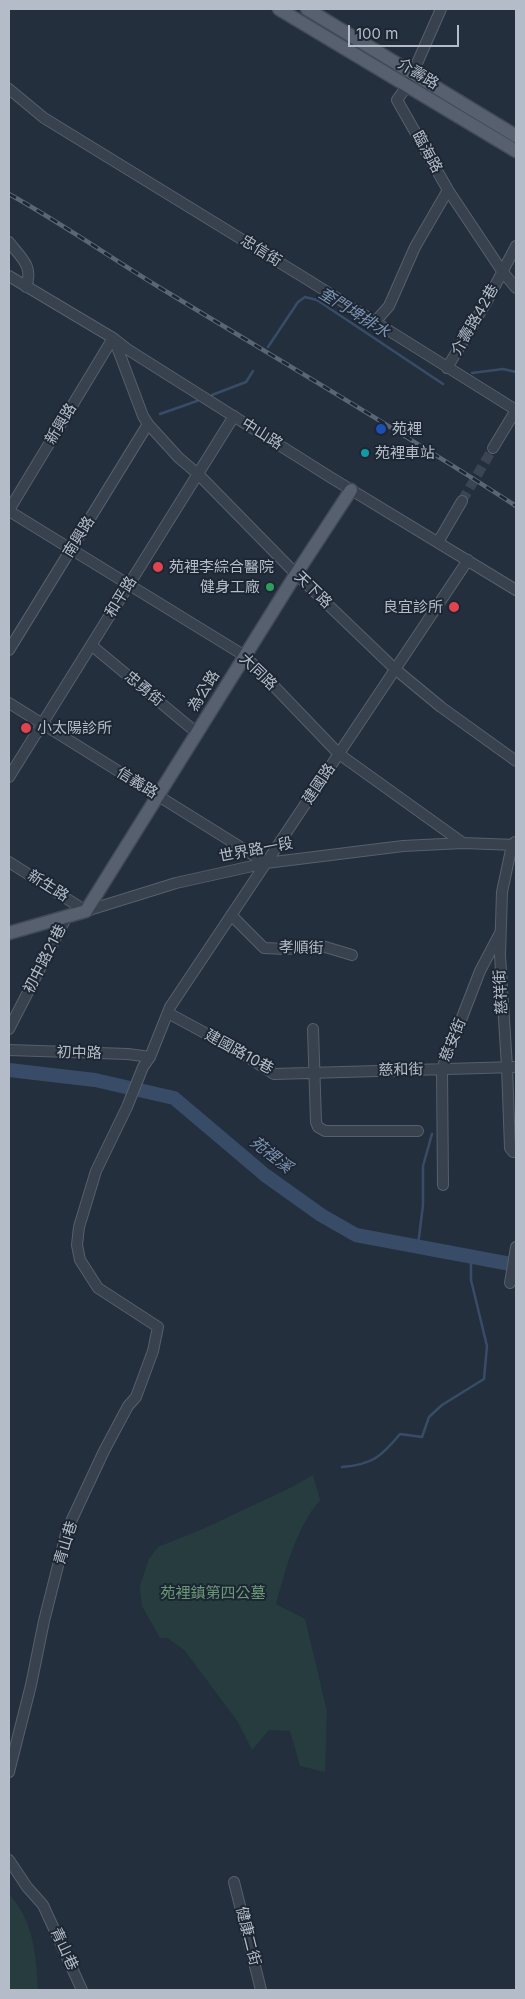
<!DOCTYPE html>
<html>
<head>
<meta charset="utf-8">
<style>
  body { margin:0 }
  #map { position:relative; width:525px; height:1999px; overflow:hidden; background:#242f3e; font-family:Inter,sans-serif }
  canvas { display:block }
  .frame { position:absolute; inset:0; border:10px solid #b4bcc9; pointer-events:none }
  .scale { position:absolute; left:348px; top:25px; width:111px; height:22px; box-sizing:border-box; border:2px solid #b4bcc9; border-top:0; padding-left:6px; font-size:15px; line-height:18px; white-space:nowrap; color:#b4bcc9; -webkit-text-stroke:4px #1d2633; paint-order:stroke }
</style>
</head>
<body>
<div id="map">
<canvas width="525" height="1999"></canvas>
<div class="frame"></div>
<div class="scale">100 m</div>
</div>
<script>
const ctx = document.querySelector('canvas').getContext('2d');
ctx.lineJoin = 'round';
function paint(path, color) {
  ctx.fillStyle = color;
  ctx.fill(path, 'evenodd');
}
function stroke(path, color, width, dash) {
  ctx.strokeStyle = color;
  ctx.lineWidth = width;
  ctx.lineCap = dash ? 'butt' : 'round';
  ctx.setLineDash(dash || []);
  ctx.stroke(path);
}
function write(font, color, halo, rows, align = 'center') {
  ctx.font = font + ' Inter,"Noto Sans TC",sans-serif';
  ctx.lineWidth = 4;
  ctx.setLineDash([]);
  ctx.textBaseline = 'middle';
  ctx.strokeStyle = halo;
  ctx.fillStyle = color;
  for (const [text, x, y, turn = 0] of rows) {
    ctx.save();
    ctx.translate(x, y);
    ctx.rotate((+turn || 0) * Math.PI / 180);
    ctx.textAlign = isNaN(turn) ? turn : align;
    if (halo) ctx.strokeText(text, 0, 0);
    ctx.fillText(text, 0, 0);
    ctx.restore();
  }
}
paint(new Path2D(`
  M313 1475 320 1500C296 1528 286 1568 276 1604L305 1619 327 1711 325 1772 300 1766 290 1731 269 1730 252 1750 238 1722 185 1651 168 1638H160L142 1606 140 1586 149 1559 158 1547 205 1528 292 1487Z
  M9 1894C34 1921 36 1955 38 1990H9Z`), '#263c3f');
stroke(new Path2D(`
  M268 347 298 302 305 297 317 300 443 384
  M472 373 503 369 516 372
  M212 395 246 382 253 371
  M160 414 197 401
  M418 1245 423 1205V1166L432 1134
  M342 1467C372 1465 382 1456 400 1434L422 1437 429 1417 442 1405 484 1379 487 1346 471 1280V1256`), '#394c67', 2.5);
stroke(new Path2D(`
  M9 1070 95 1080 174 1098 265 1175 321 1215 356 1235 516 1265`), '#394c67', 14);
stroke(new Path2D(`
  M462 501 493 448`), '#3a4453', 10, [10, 5]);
const minor = new Path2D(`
  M441 9 407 86 397 100 448 190 502 271 516 288
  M9 89 44 118 308 280 516 410
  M9 242C21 258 34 266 26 287
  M9 276 113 338 127 349 330 477 516 590
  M375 322 389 306 415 247 448 190
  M114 339 143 416 148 424 179 458 198 474 296 574 395 669 441 707 516 761
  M447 368 487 301 516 246
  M493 448 516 410
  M9 510 113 338
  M9 511 245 656 339 754 463 843
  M438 542 462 501
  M91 645 197 733
  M9 650 148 424
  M9 703 266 863
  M9 777 234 416
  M515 842 512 845 502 892 500 955 507 1067 510 1148 513 1152 516 1151
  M9 862 86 911 176 883 266 863 403 846 463 843 516 845
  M231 915 264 948 286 949 322 946 352 955
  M168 1013 240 1052 274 1074 516 1067
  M9 1029 67 916
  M313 1029 316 1122 318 1127 325 1131H418
  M9 1050 128 1054 150 1057
  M443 1185 442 1069 480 971 500 933
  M510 1283 516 1247
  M9 1772 31 1685 44 1621 67 1530 104 1451 128 1406 136 1397 153 1351 158 1327 98 1288 80 1260 77 1245 79 1227 96 1171 127 1107 143 1067 150 1057 170 1007 468 560
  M9 1860 27 1887 43 1905 82 1990
  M234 1882 261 1990`);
const major = new Path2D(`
  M279 9 516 151
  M307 9 516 136
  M9 933 86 911 296 574 351 490`);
stroke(minor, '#565f6c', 12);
stroke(major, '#414a57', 15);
stroke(minor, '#38414e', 10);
stroke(major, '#56606e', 12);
const rail = new Path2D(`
  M9 194C63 224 114 260 167 292 284 363 402 432 516 506`);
stroke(rail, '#5a6575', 4.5);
stroke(rail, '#1d2633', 2.5, [8]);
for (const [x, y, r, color] of [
  [381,429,6,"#1a4fb4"],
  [365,453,5,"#0f9aa8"],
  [158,567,6,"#e0444e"],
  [270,587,5,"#2e9e5b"],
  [454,607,6,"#e0444e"],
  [26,728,6,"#e0444e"]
]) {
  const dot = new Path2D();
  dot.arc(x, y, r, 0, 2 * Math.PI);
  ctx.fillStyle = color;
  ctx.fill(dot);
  stroke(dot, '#1d2633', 2);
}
write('15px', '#b4bcc9', '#1d2633', [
  ["介壽路",418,74,31],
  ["臨海路",427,152,61],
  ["忠信街",261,251,32],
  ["介壽路42巷",475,320,-60],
  ["新興路",61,424,-59],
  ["中山路",262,434,32],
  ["南興路",79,537,-58],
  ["天下路",313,590,44],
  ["和平路",121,597,-58],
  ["大同路",258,672,44],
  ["忠勇街",144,689,39],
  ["為公路",204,691,-58],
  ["信義路",137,783,32],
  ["建國路",319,784,-56],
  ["世界路一段",256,850,-11],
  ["新生路",48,886,32],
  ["孝順街",301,948,1],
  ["初中路21巷",45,959,-63],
  ["慈祥街",501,992,-93],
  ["慈安街",453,1040,-68],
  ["建國路10巷",239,1052,29],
  ["初中路",79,1053,1],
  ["慈和街",401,1070,-1],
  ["青山巷",66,1543,-73],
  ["健康二街",248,1936,76],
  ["青山巷",64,1949,65]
]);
write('15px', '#b4bcc9', '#1d2633', [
  ["苑裡",392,429],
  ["苑裡車站",375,453],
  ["苑裡李綜合醫院",169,567],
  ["健身工廠",260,587,"right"],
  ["良宜診所",443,607,"right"],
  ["小太陽診所",37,728]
], 'left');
write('15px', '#6b9a76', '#1d2633', [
  ["苑裡鎮第四公墓",213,1593]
]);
write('italic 16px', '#7c92b1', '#1d2633', [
  ["奎門埤排水",354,313,32],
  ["苑裡溪",271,1155,38]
]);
</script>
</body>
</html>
